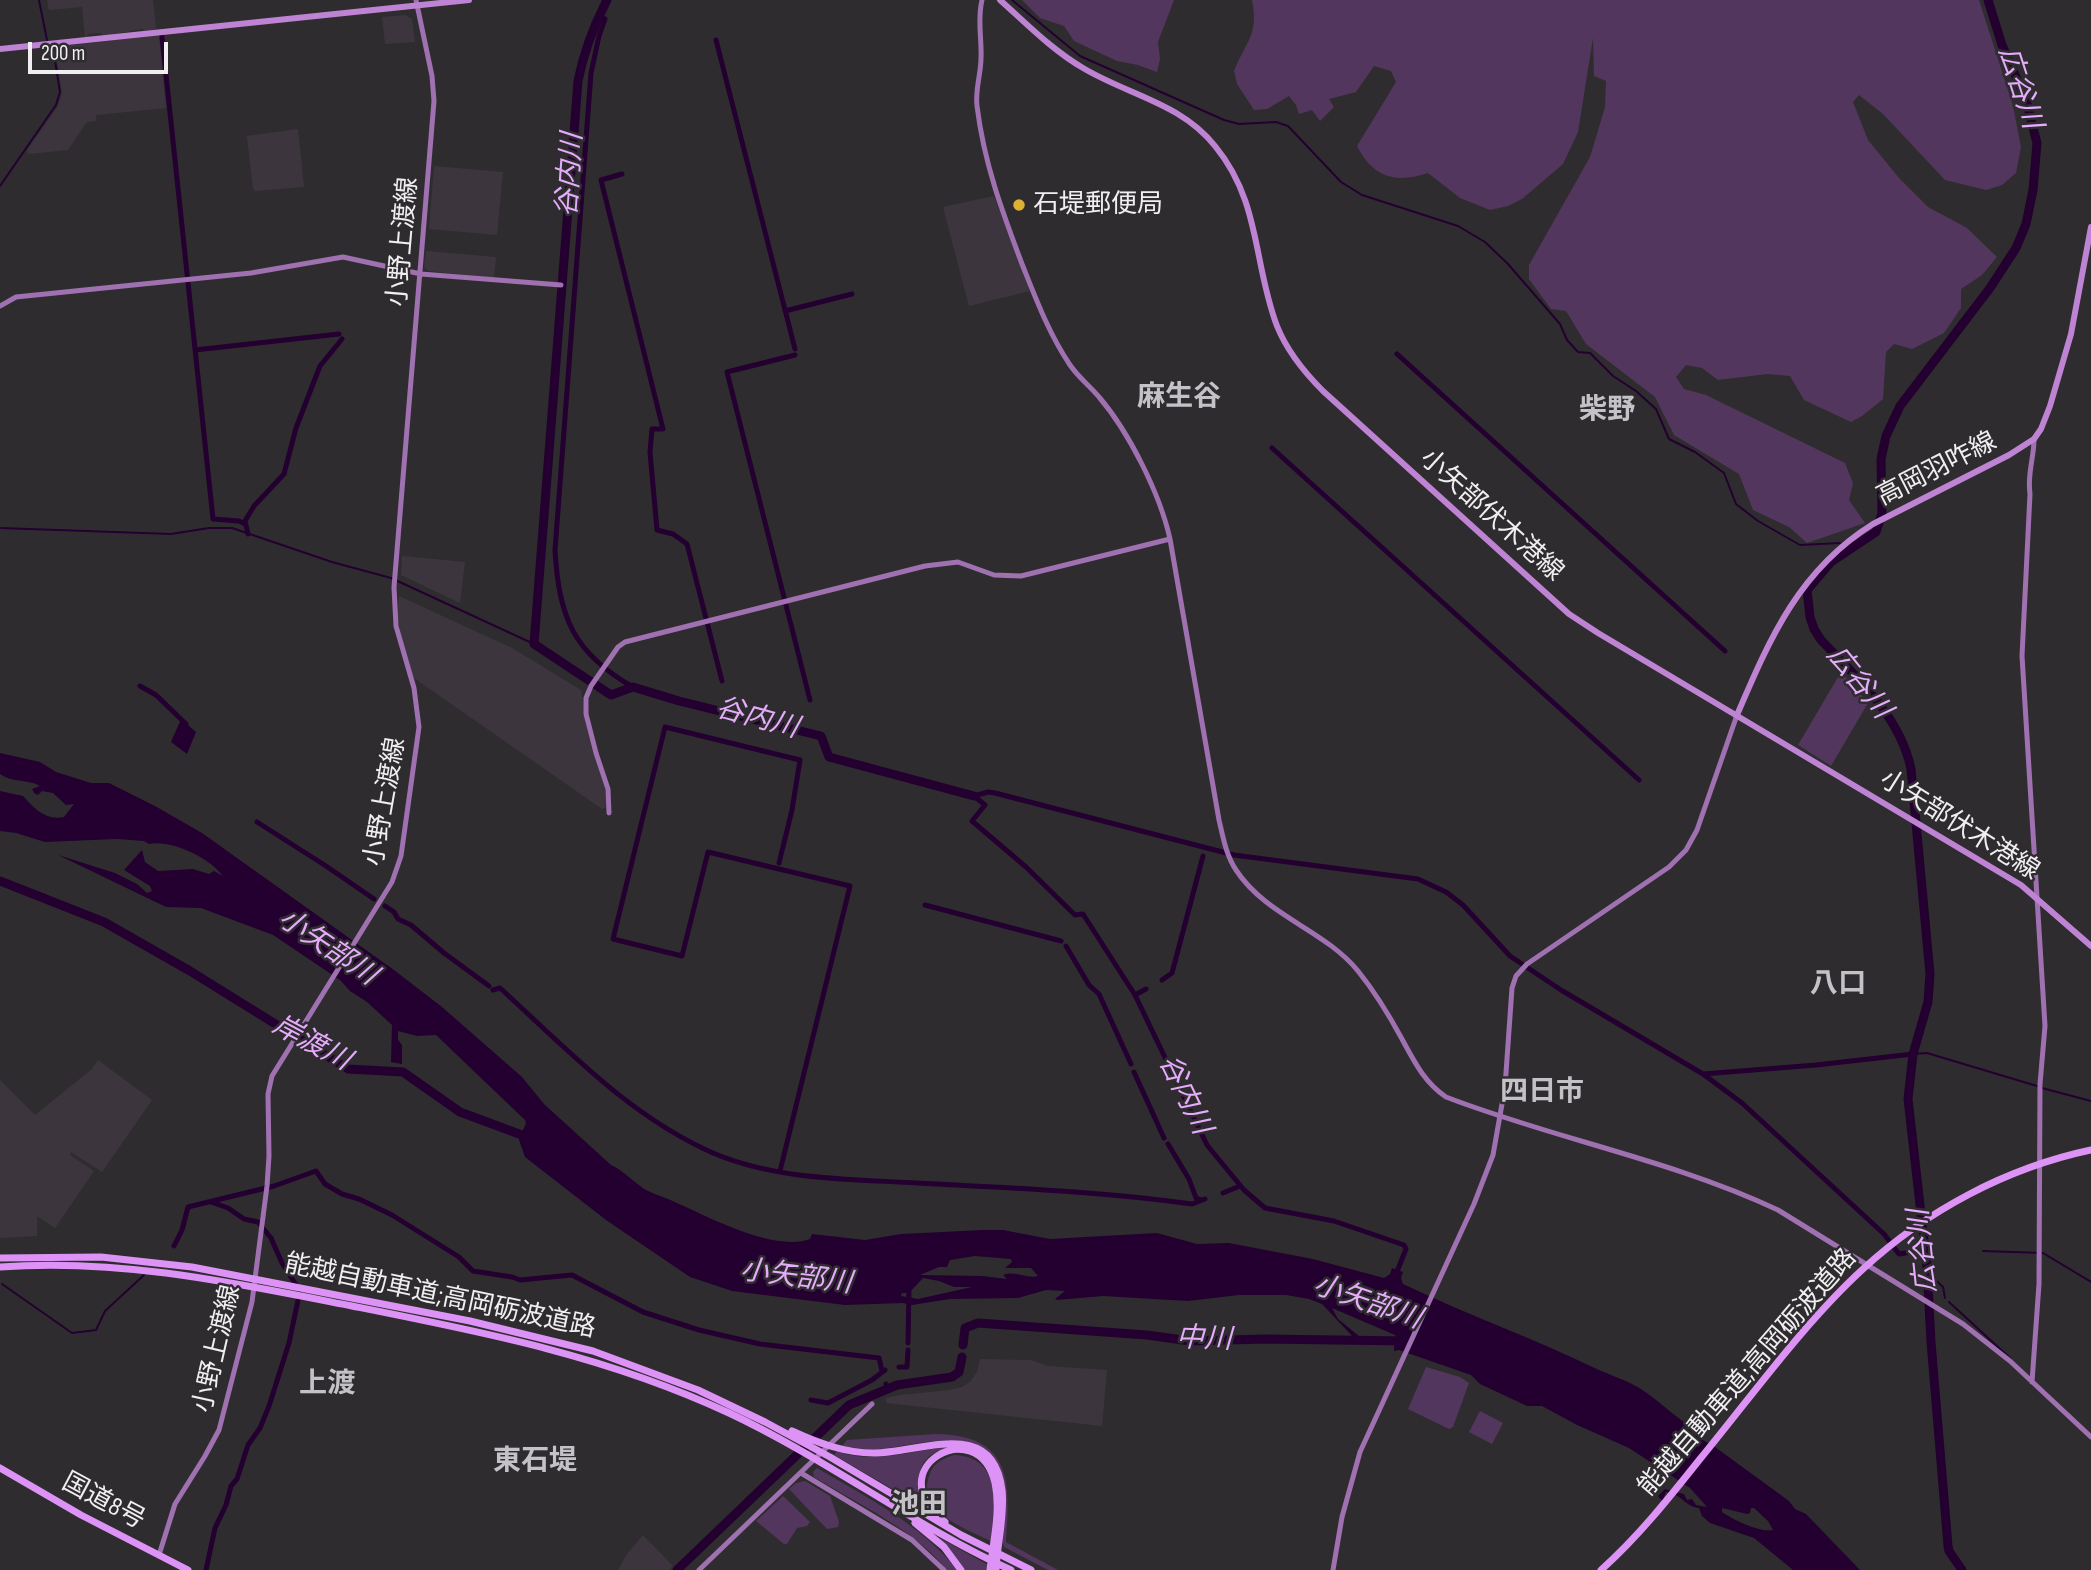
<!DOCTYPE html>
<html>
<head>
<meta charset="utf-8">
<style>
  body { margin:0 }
  #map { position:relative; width:2091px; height:1570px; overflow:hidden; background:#2f2c30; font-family:"Sofia Sans Condensed",sans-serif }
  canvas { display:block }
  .scale { position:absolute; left:28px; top:42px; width:140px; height:32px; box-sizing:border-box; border:4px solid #f0eef1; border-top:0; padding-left:9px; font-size:21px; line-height:24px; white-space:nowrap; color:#f0eef1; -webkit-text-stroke:5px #2f2c30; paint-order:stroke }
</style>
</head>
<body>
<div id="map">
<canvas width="2091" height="1570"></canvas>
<div class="scale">200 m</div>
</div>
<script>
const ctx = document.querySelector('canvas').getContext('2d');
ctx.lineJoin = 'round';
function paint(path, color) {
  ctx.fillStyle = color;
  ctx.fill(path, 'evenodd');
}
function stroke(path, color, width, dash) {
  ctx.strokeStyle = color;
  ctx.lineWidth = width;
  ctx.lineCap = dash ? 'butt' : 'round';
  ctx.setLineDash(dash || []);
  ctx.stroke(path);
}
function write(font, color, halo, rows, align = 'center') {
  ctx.font = font + ' "Sofia Sans Condensed","Noto Sans JP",sans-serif';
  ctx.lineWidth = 5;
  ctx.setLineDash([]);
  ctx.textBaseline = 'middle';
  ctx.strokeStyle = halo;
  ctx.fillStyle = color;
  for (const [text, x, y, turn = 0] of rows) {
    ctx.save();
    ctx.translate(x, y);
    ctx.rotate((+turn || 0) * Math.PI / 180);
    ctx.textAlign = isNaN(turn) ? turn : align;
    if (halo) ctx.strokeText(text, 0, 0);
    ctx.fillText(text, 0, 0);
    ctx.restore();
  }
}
paint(new Path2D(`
  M47 0H153L156 29 145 31 142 29 103 36 101 33 89 34 85 38 82 7 49 10Z
  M405 15 412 19 415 42 385 44 382 17Z
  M159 35 166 108 96 115V121L87 122 68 150 28 154 27 150 58 106 62 93 55 47Z
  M298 129 304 187 256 191 253 189 247 136Z
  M434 166 503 172 497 235 429 229Z
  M994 196 1030 291 969 306 943 207Z
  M426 251 496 257 494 278 428 271 424 267Z
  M402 556 465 562 460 603 401 575Z
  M399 596 512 648 581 690 588 733 605 788 607 807 602 809 414 678 403 646 397 615Z
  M98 1060 152 1100 102 1172 71 1152 70 1155 94 1171 55 1228 37 1216V1236L0 1238V1080L35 1115 92 1069Z
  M980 1359 1031 1360 1048 1366 1107 1370 1102 1426 886 1403V1398L901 1395 949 1390 962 1387 970 1382 977 1372Z
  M643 1535 673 1566 669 1570H618L627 1554Z`), '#3c353e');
paint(new Path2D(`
  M1022 0H1174L1158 42 1160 59 1157 72 1138 65 1117 61 1074 41 1064 26 1040 18Z
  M1252 0H1979L2013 106 2021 147 2016 173 2002 185 1986 190 1945 180 1883 114 1859 95 1853 102 1868 140 1899 178 1928 207 1967 228 1997 257 1982 275 1961 289V308L1944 333 1912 349 1894 344 1886 352 1883 399 1862 416 1851 422 1804 400 1790 376 1768 374 1718 380 1702 368 1686 365 1676 377 1684 389 1706 395 1845 463 1853 483 1849 500 1865 523 1807 543 1789 527 1753 510 1739 474 1674 435 1655 397 1586 344 1566 311 1551 309 1529 279V265L1590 157 1605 107 1606 81 1594 76 1593 38 1578 132 1563 164 1522 199 1508 206 1490 210 1460 198 1428 173C1395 184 1373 177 1357 146L1396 82 1391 71 1374 66 1356 92 1329 99 1334 107 1320 121 1312 110 1299 114 1296 105 1289 96 1267 109 1254 110 1237 84 1234 71C1246 41 1259 35 1252 0Z
  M1841 672 1868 703 1831 766 1798 745Z
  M1426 1367 1460 1377 1469 1383 1453 1427 1449 1429 1408 1409Z
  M1480 1411 1503 1423 1492 1444 1469 1432Z
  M936 1434C1011 1435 1011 1481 1006 1542L1058 1570H1048L1004 1547C998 1525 1009 1500 1003 1477 989 1421 920 1445 880 1449 867 1450 855 1448 842 1446L847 1440Z
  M944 1447H949C914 1457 914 1480 927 1509L834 1455 837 1451C869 1464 911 1452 944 1447Z
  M954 1455C1003 1457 994 1506 991 1541 968 1530 919 1512 928 1480 932 1464 939 1460 954 1455Z
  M817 1468C866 1497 921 1524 957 1570H947C915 1530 858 1504 814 1477L813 1472Z
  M805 1481 830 1496 839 1522 838 1527 827 1529 789 1489 796 1483Z
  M783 1496 810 1522 807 1526 797 1528 787 1544H784L756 1521Z
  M938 1537 988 1565V1570H965Z`), '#53365d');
paint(new Path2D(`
  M181 719 196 732 187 754 171 742Z
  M0 753 40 762 56 772 91 783H109L155 806 202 833 394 970 442 1007 522 1077 544 1104 611 1165C623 1170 634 1183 646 1190 656 1195 667 1198 677 1203 711 1218 774 1252 810 1239L812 1234 865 1240 901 1234 983 1230H1003L1050 1239 1157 1233 1197 1244 1229 1243 1313 1259 1384 1278 1390 1274 1392 1268 1403 1272 1401 1278 1403 1284C1468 1315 1535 1339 1599 1370 1610 1375 1623 1379 1634 1385 1654 1396 1669 1412 1688 1425L1690 1424 1691 1433 1715 1447 1789 1501 1795 1509 1806 1514 1860 1570H1793L1754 1538 1710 1523 1702 1516 1699 1508C1685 1507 1681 1493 1666 1492L1664 1497 1667 1500 1663 1502 1658 1496 1665 1489 1684 1494 1687 1500 1692 1499 1696 1505 1707 1507 1690 1488 1629 1448 1577 1425 1542 1406H1527L1480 1384 1471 1375 1399 1350 1394 1351 1395 1335 1332 1308 1338 1319 1359 1336 1353 1337 1322 1304 1309 1299 1286 1295H1239L1188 1301 1103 1296 1057 1300 1055 1299 1065 1291 1046 1290 1018 1298 950 1299 912 1305 903 1303 845 1305 732 1291 690 1277 606 1220 525 1157 519 1140 526 1123 525 1120 436 1035 417 1036 398 1031V1040L402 1045V1064L391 1062 392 1025 367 1002 350 991 340 980 273 935 201 908 166 907 58 855 115 873 137 884 147 893 152 891 150 886 124 870 142 850 145 862 158 871 193 869 209 874 214 871 223 876C209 857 170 839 149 844L144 841 117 839 45 842 16 833 0 831V791L23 796C33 807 45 821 64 817L74 804 66 805 53 793 42 791 38 795 34 793 32 789 40 786C28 779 12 783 0 774ZM975 1256 1011 1259 1012 1262 1005 1268H1031L1038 1276C1026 1279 1015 1270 1003 1275L1007 1279 982 1276 920 1275 939 1267H947L950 1260ZM923 1278 939 1281 954 1287H972L918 1299 901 1296 902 1293H909ZM1722 1508 1747 1514 1750 1513 1751 1508H1754L1768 1521 1773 1530C1760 1533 1734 1520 1722 1512Z`), '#23002f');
stroke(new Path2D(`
  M39 0 47 40
  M1012 0 1080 56 1224 120 1239 124 1276 122 1288 126 1341 182 1362 195 1458 226 1485 242 1508 264 1560 324 1567 340 1578 352 1590 353 1613 376 1636 391 1656 409 1669 439 1695 452 1724 473 1736 504 1758 521 1800 545 1840 543
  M0 186 56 105 60 92 53 48
  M1 528 171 534 209 528H232L332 562 391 578 534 644
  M1913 1054 1927 1053 2037 1086
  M2042 1088 2091 1101
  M1983 1251 2043 1253 2091 1282
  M1927 1272 1943 1287 1945 1298
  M2 1284 72 1333 96 1330 105 1311 144 1275
  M1949 1302 2011 1359`), '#23002f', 2);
stroke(new Path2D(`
  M603 18 605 19 599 36 591 73 555 550C559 617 573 653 633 687
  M162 37 213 519 239 521 245 524
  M716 40 795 349
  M622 174 601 180 663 429H652L650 452 657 530 673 534 687 544 722 681
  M785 311 852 294
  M195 350 339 334
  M1397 354 1725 651
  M795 355 727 372 810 700
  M1272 448 1639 780
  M248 534 245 521 254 506 284 474 296 428 320 366 342 339
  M140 686 156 695 186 724
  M974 796 988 792 995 793 1234 855 1418 879 1446 892 1463 905 1510 956 1561 990 1703 1074 1742 1103 1884 1234 1899 1254 1924 1250
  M974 796 985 805 972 821 1026 867 1075 915 1083 914 1135 995 1207 1145 1244 1190 1265 1208 1334 1221 1404 1245 1406 1249 1396 1274
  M257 822 326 866 374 899
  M779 863 792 810 800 760 665 727 613 939 682 956 708 852 850 886 780 1171
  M925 905 1061 941
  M385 906 394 912 398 919 411 925 444 953 489 986
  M1066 946 1089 985 1099 994 1131 1064
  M1162 980 1172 973 1203 856
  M493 990 500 988C567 1049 629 1116 713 1153 776 1180 849 1179 917 1183 1008 1188 1101 1191 1192 1204L1205 1199
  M1135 995 1146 989
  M1134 1072 1164 1138
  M1703 1074 1816 1065 1913 1054
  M1168 1144 1189 1179 1196 1198 1202 1200
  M1223 1193 1240 1186
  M174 1246 182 1230 188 1207 274 1186 316 1171 325 1184 342 1194 359 1199 392 1215 459 1257 473 1271 512 1277 520 1280 572 1275 643 1312 699 1330 760 1344 879 1358 882 1371
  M908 1343 909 1287
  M899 1367H907L908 1350
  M886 1384 887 1388
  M811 1400 828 1403 872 1380 885 1370
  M206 1570 215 1528 226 1505 231 1486 237 1479 248 1445 260 1428 269 1406 289 1343 300 1291 282 1263 271 1238 258 1222 244 1219 228 1208 211 1202`), '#23002f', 5);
stroke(new Path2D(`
  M607 0C593 27 584 51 578 81L534 644 611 695 633 687 679 701 821 736 829 757 974 796
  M0 881 104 922 190 971 348 1069 403 1072 460 1112 530 1138
  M963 1345 965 1328 978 1323 1147 1335 1190 1341 1266 1339 1406 1341
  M677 1570 849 1405 897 1385 952 1377 959 1372 962 1357
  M1962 1570 1949 1551 1948 1546 1931 1342 1927 1267 1908 1099 1913 1054 1928 1002 1930 974 1911 769C1900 716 1857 678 1821 640L1814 629 1810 617 1807 590 1831 562 1876 532 1882 513 1881 459 1886 436 1900 406 1990 288 2016 248 2026 224 2033 190 2037 143 2026 100 2002 45 1988 0`), '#23002f', 9);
stroke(new Path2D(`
  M982 0C977 21 982 38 981 58 981 74 975 89 977 106 984 163 1002 211 1022 264 1036 299 1049 334 1070 365 1078 377 1090 386 1099 397 1129 432 1160 494 1170 539L1219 820C1223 837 1226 855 1236 870 1266 916 1325 930 1358 971 1375 992 1389 1015 1402 1039 1414 1061 1424 1082 1446 1097 1555 1139 1672 1160 1778 1210L1963 1324 2010 1361 2091 1437
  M0 306 16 297 251 273 343 257 421 274 561 285
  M609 813 608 789 596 753 586 714V698L591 686 618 647 625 642 925 566 958 562 994 575 1021 576 1170 539
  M2032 1382 2039 1284 2040 1084 2045 1026 2022 656 2030 494C2027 473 2034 459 2034 439
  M801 1473 912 1540 944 1570
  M159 1555 175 1504 205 1456 219 1430 252 1302 267 1186 269 1156 268 1094 272 1076 392 882 401 856 419 727 414 688 396 626 394 587 434 101 432 76 416 0
  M699 1570 872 1404
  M1333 1570 1342 1517 1360 1452 1474 1204 1493 1155 1505 1087 1512 988 1516 976 1527 964 1669 867 1686 850 1697 830 1737 715`), '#9f71b0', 5);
stroke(new Path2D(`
  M1000 0C1027 24 1052 50 1083 68 1128 95 1181 103 1215 146 1261 202 1253 263 1277 326 1287 351 1304 372 1323 391L1569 614 1598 633 2021 885 2091 946
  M0 49 469 0
  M1737 715C1770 638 1799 570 1873 524L2009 455 2034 439 2041 429 2050 406 2071 334 2091 227`), '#bf83d4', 6);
stroke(new Path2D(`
  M0 1258 101 1257 192 1267 470 1321 593 1351 698 1390 765 1422 830 1457 961 1535 1031 1570
  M0 1267C120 1258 235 1283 352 1306 483 1332 607 1356 729 1413 827 1459 913 1525 1011 1570
  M792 1431C818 1443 845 1453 874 1453 920 1453 993 1416 1002 1490 1005 1516 997 1544 996 1570
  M0 1468 81 1515 188 1570
  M945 1522C876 1469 978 1411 995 1483 1001 1511 993 1542 990 1570
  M915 1523 944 1547 961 1570
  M1601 1570C1638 1537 1669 1498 1700 1459 1751 1397 1804 1323 1863 1269 1926 1211 2006 1168 2091 1150`), '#dc93f5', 7);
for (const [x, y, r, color] of [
  [1019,205,7,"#ddb133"]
]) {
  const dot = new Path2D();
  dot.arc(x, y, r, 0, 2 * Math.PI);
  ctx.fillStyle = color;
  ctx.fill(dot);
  stroke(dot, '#2f2c30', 2.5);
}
write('26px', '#f0eef1', '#2f2c30', [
  ["石堤郵便局",1033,205]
], 'left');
write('26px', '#f0eef1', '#2f2c30', [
  ["小野上渡線",404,242,-85],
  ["高岡羽咋線",1937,470,-27],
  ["小矢部伏木港線",1491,516,42],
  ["小野上渡線",386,802,-80],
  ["小矢部伏木港線",1959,826,32],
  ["能越自動車道;高岡砺波道路",440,1297,12],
  ["小野上渡線",218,1349,-77],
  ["能越自動車道;高岡砺波道路",1748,1373,-49],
  ["国道8号",103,1502,28]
]);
write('italic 28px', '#e6acfc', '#2f2c30', [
  ["広谷川",2019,88,72],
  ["谷内川",571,175,-86],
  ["広谷川",1858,683,51],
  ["谷内川",757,719,15],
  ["小矢部川",327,948,34],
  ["岸渡川",311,1044,28],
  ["谷内川",1184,1095,64],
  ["広谷川",1924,1251,-96],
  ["小矢部川",796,1278,7],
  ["小矢部川",1367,1303,19],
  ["中川",1204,1340,2]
]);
write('bold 28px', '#c5c2c7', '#2f2c30', [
  ["麻生谷",1179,398],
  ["柴野",1607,411],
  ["八口",1838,985],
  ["四日市",1542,1093],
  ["上渡",327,1385],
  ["東石堤",535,1462],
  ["池田",919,1506]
]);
</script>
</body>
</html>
